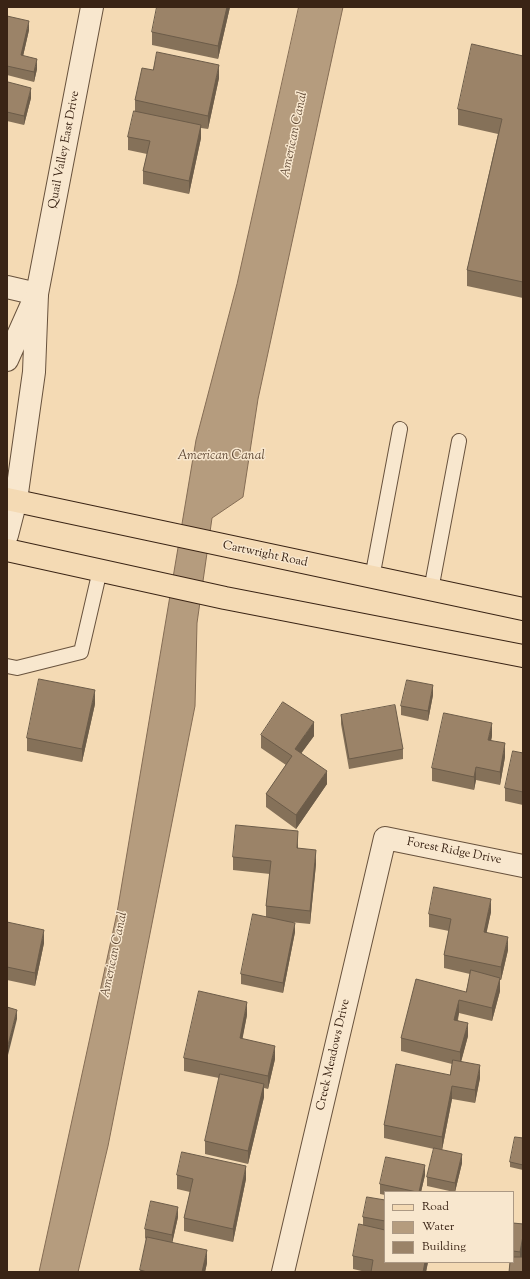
<!DOCTYPE html>
<html>
<head>
<meta charset="utf-8">
<style>
  body { margin:0 }
  #map { position:relative; width:530px; height:1279px; overflow:hidden; background:#f4dab4; font-family:"Sorts Mill Goudy",serif }
  canvas { display:block }
  .frame { position:absolute; inset:0; border:8px solid #3a2415; pointer-events:none }
  .legend { position:absolute; left:384px; top:1191px; width:130px; height:72px; box-sizing:border-box; background:#f8e7ce; border:1px solid #ac9984; margin:0; padding:5px 7px; list-style:none; font-size:12px; color:#3a2415 }
  .legend li { display:flex; align-items:center; gap:8px; height:20px }
  .legend b { width:20px; border:1px solid #ac9984 }
</style>
</head>
<body>
<div id="map">
<canvas width="530" height="1279"></canvas>
<div class="frame"></div>
<ul class="legend">
<li><b style="height:5px;background:#f4dab4"></b>Road</li>
<li><b style="height:11px;background:#b59c7e"></b>Water</li>
<li><b style="height:11px;background:#9b8368"></b>Building</li>
</ul>
</div>
<script>
const ctx = document.querySelector('canvas').getContext('2d');
ctx.lineJoin = 'round';
function paint(path, color) {
  ctx.fillStyle = color;
  ctx.fill(path, 'evenodd');
}
function stroke(path, color, width, dash) {
  ctx.strokeStyle = color;
  ctx.lineWidth = width;
  ctx.lineCap = dash ? 'butt' : 'round';
  ctx.setLineDash(dash || []);
  ctx.stroke(path);
}
function write(font, color, halo, rows, align = 'center') {
  ctx.font = font + ' "Sorts Mill Goudy",serif';
  ctx.lineWidth = 3;
  ctx.setLineDash([]);
  ctx.textBaseline = 'middle';
  ctx.strokeStyle = halo;
  ctx.fillStyle = color;
  for (const [text, x, y, turn = 0] of rows) {
    ctx.save();
    ctx.translate(x, y);
    ctx.rotate((+turn || 0) * Math.PI / 180);
    ctx.textAlign = isNaN(turn) ? turn : align;
    if (halo) ctx.strokeText(text, 0, 0);
    ctx.fillText(text, 0, 0);
    ctx.restore();
  }
}
const water = new Path2D(`
  M299 7H343L258 399 243 497 212 518 197 623 195 706 108 1146 78 1272H39L117 913 196 440 237 284Z`);
paint(water, '#b59c7e');
stroke(water, '#846c54', 1);
const service = new Path2D(`
  M372 578 400 429
  M431 590 459 441
  M7 666 17 668 81 652 100 570`);
const minor = new Path2D(`
  M7 287 37 294
  M283 1272 385 838 523 866`);
const tertiary = new Path2D(`
  M7 360 32 304
  M7 535 16 500 34 372 37 294 92 7`);
const primary = new Path2D(`
  M7 499 523 609
  M7 550 225 598 523 656`);
stroke(service, '#68523d', 16);
stroke(minor, '#68523d', 24);
stroke(tertiary, '#68523d', 24);
stroke(primary, '#3a2415', 24);
stroke(service, '#f8e7ce', 14);
stroke(minor, '#f8e7ce', 22);
stroke(tertiary, '#f8e7ce', 22);
stroke(primary, '#f4dab4', 22);
paint(new Path2D(`
  M230 7 218 59 152 45V32Z
  M7 16 29 30 23 56 37 69 34 82 7 75Z
  M523 56V298L467 286V270L498 134 458 125V109Z
  M153 70 219 78 208 129 201 128V138L189 194 143 184V171L147 154 128 150V137L135 111V100Z
  M7 86 31 98 24 125 7 121Z
  M433 695 428 721 401 715V706Z
  M95 704 82 762 27 751V738Z
  M341 715 403 749V759L349 769 341 724Z
  M261 735 314 736 301 753 327 784 296 829 266 807V794L286 765 261 748Z
  M492 736 491 741 505 757 500 785 476 780 474 790 432 781V768Z
  M523 753V805L505 801V788Z
  M298 844V848L316 864 310 924 290 922 295 932 283 993 241 984V974L266 917V906L270 874 233 870V857Z
  M491 912 486 933 508 950 501 980H500V991L492 1021 459 1013 458 1020 468 1036 461 1061 480 1078 475 1103 452 1099 442 1150 462 1163 455 1192H454L427 1186V1177L434 1149 384 1138V1125L450 1075 452 1064 401 1051V1038L466 992 470 974 444 968V955L449 931 429 927V914Z
  M7 922 44 943 35 986 7 980Z
  M247 1015 242 1039 275 1059 268 1089 264 1088V1097L248 1164 205 1154V1141L219 1078 184 1071V1058Z
  M523 1138V1170L510 1167V1162Z
  M177 1175 246 1179 233 1242 184 1231V1218L190 1192 177 1189Z
  M425 1175 421 1192H385V1195L380 1194V1184Z
  M385 1200V1262H428L426 1272H366L353 1269V1256L363 1225V1217Z
  M178 1217 172 1243 207 1263 205 1272H140L146 1239 145 1238V1229Z
  M513 1223 523 1224V1250L522 1257H523V1272H509L510 1263 503 1262H513Z`), '#857159');
paint(new Path2D(`
  M227 7H230L218 59V46Z
  M29 21V30L21 65V55Z
  M37 59V69L34 82V72Z
  M219 65V78L208 129V116Z
  M31 88V98L24 125V116Z
  M201 125V138L189 194V181Z
  M433 685V695L428 721V711Z
  M95 690V704L82 762V749Z
  M314 722V736L295 762V749Z
  M492 723V736L488 753V740Z
  M505 743V757L500 785V772Z
  M476 767V780L474 790V777Z
  M327 771V784L296 829V815Z
  M298 831V844L297 861V848Z
  M316 850V864L310 924V911Z
  M491 899V912L484 945V932Z
  M295 923V932L283 993V983Z
  M44 930V943L35 986V973Z
  M508 937V950L501 980V967Z
  M500 978V991L492 1021V1008Z
  M459 1000V1013L454 1033V1020Z
  M247 1002V1015L240 1052V1038Z
  M17 1010V1019L7 1059V1049Z
  M468 1023V1036L460 1066V1052Z
  M275 1046V1059L268 1089V1076Z
  M480 1065V1078L475 1103V1090Z
  M264 1084V1097L248 1164V1151Z
  M452 1086V1099L442 1150V1137Z
  M462 1154V1163L455 1192V1183Z
  M425 1165V1175L421 1192H419Z
  M246 1166V1179L233 1242V1229Z
  M178 1207V1217L172 1244V1235Z
  M523 1236V1250L520 1265V1252Z
  M207 1250V1263L205 1272H202Z
  M425 1262H428L426 1272H423Z`), '#6c5c49');
const building = new Path2D(`
  M157 7H227L218 46 152 32Z
  M7 16 29 21 21 55 37 59 34 72 7 66Z
  M472 44 523 56V282L467 270 502 119 458 109Z
  M157 52 219 65 208 116 135 100 142 68 153 70Z
  M8 82 31 88 24 116 7 112V86Z
  M134 111 201 125 189 181 143 171 150 141 128 137Z
  M39 679 95 690 82 749 27 738Z
  M407 680 433 685 428 711 401 706Z
  M283 702 314 722 295 749 327 771 296 815 266 794 292 756 261 735Z
  M395 705 403 749 349 759 341 715Z
  M444 713 492 723 488 740 505 743 500 772 476 767 474 777 432 768Z
  M513 751 523 753V792L505 788Z
  M236 825 298 831 297 848 316 850 310 911 266 906 271 861 233 857Z
  M434 887 491 899 484 932 508 937 501 967 444 955 451 919 429 914Z
  M253 914 295 923 283 983 241 974Z
  M7 922 44 930 35 973 7 967Z
  M471 970 500 978 492 1008 459 1000 454 1020 468 1023 460 1052 401 1038 416 979 466 992Z
  M199 991 247 1002 240 1038 275 1046 268 1076 184 1058Z
  M7 1007 17 1010 7 1049Z
  M453 1060 480 1065 475 1090 452 1086 442 1137 384 1125 396 1064 450 1075Z
  M220 1074 264 1084 248 1151 205 1141Z
  M515 1137 523 1138V1165L510 1162Z
  M434 1148 462 1154 455 1183 427 1177Z
  M182 1152 246 1166 233 1229 184 1218 193 1179 177 1175Z
  M386 1157 425 1165 419 1192H417L380 1184Z
  M367 1197 385 1200V1221L363 1217Z
  M151 1201 178 1207 172 1235 145 1229Z
  M513 1223 523 1224V1236L520 1252 513 1251Z
  M359 1224 385 1230V1262H425L423 1272H371L373 1260 353 1256Z
  M147 1237 207 1250 202 1272H147L140 1270Z
  M513 1257H523V1272H509L510 1262H513Z`);
paint(building, '#9b8368');
stroke(building, '#6c5c49', 1);
write('12px', '#3a2415', '#f8e7ce', [
  ["Quail Valley East Drive",65,150,-79],
  ["Cartwright Road",265,555,12],
  ["Forest Ridge Drive",454,852,11],
  ["Creek Meadows Drive",334,1055,-77]
]);
write('italic 13px', '#5f4834', '#f8e7ce', [
  ["American Canal",295,135,-78],
  ["American Canal",221,457],
  ["American Canal",115,955,-78]
]);
</script>
</body>
</html>
